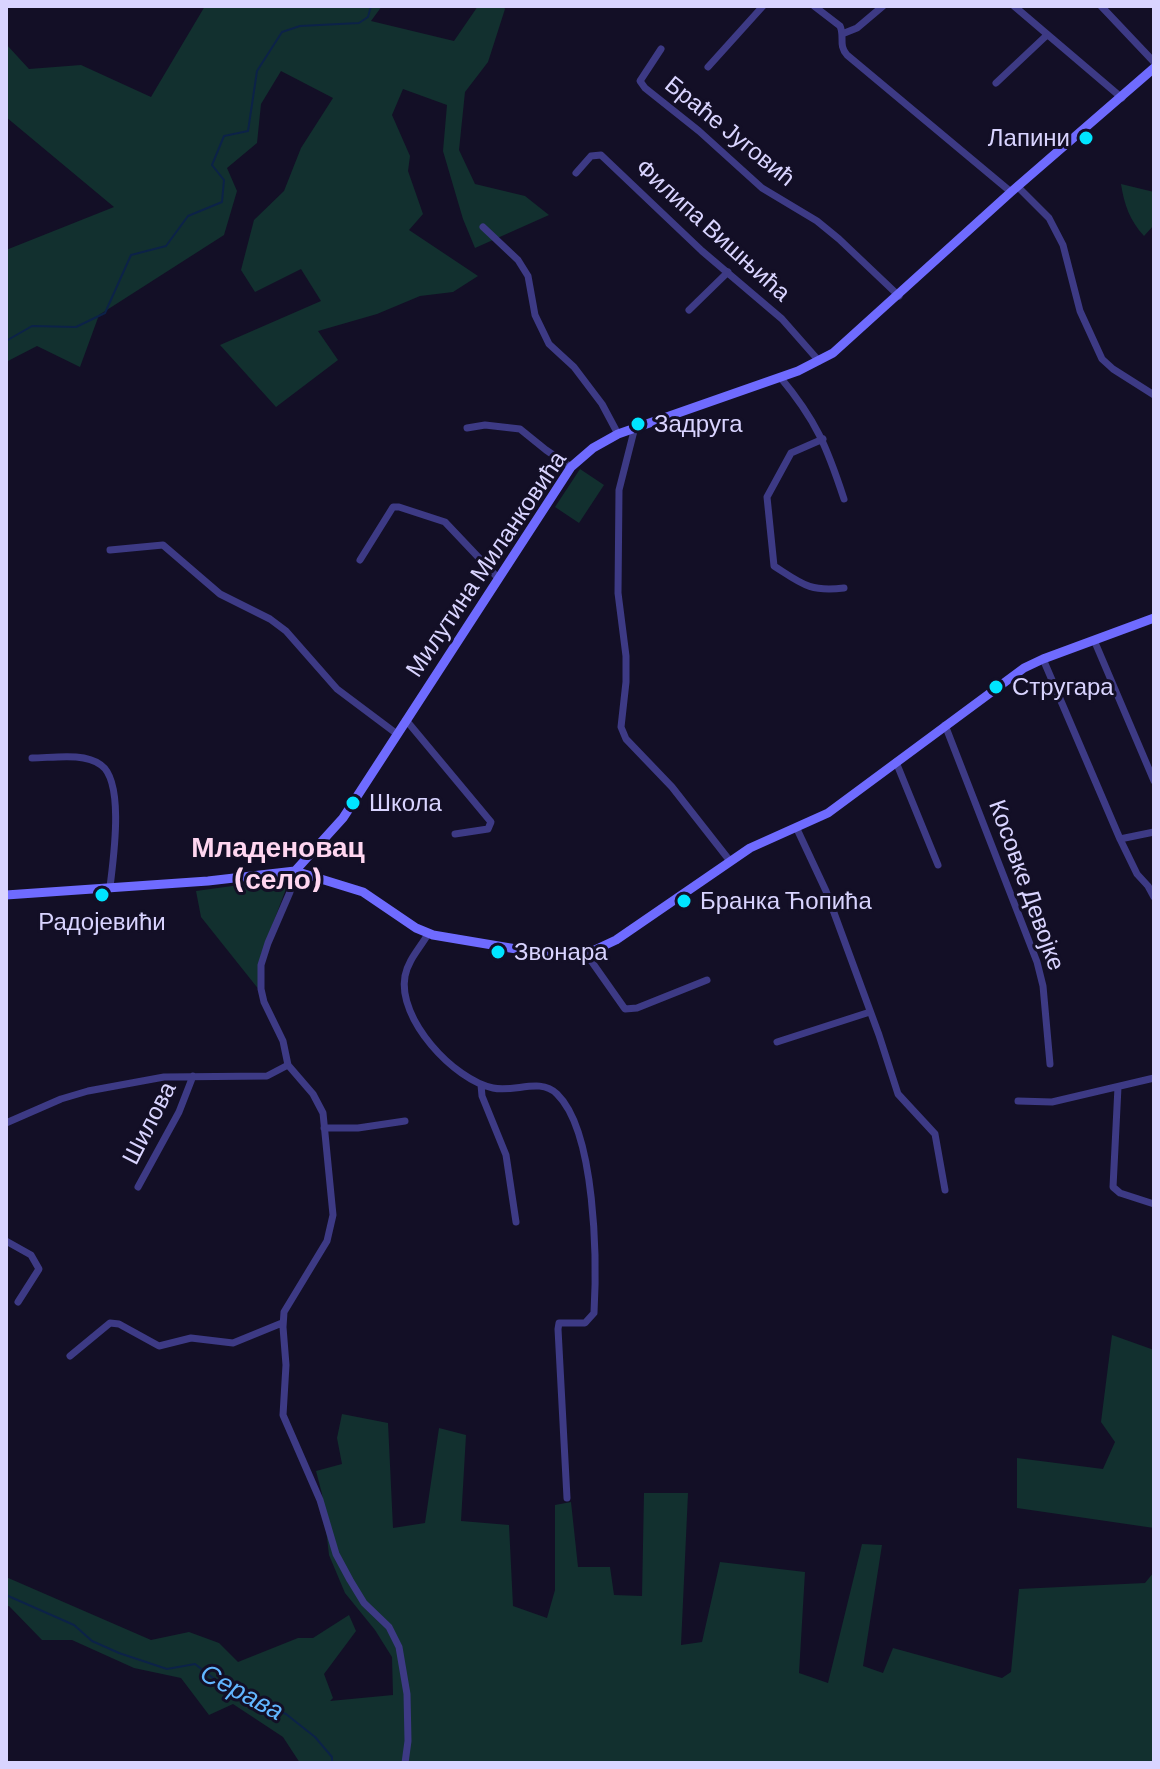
<!DOCTYPE html>
<html>
<head>
<meta charset="utf-8">
<style>
  body { margin:0 }
  #map { position:relative; width:1160px; height:1769px; overflow:hidden; background:#130f26; font-family:Barlow,sans-serif }
  canvas { display:block }
  .frame { position:absolute; inset:0; border:8px solid #d9d4ff; pointer-events:none }
</style>
</head>
<body>
<div id="map">
<canvas width="1160" height="1769"></canvas>
<div class="frame"></div>
</div>
<script>
const ctx = document.querySelector('canvas').getContext('2d');
ctx.lineJoin = 'round';
function paint(path, color) {
  ctx.fillStyle = color;
  ctx.fill(path, 'evenodd');
}
function stroke(path, color, width, dash) {
  ctx.strokeStyle = color;
  ctx.lineWidth = width;
  ctx.lineCap = dash ? 'butt' : 'round';
  ctx.setLineDash(dash || []);
  ctx.stroke(path);
}
function write(font, color, halo, rows, align = 'center') {
  ctx.font = font + ' Barlow,sans-serif';
  ctx.lineWidth = 6;
  ctx.setLineDash([]);
  ctx.textBaseline = 'middle';
  ctx.strokeStyle = halo;
  ctx.fillStyle = color;
  for (const [text, x, y, turn = 0] of rows) {
    ctx.save();
    ctx.translate(x, y);
    ctx.rotate((+turn || 0) * Math.PI / 180);
    ctx.textAlign = isNaN(turn) ? turn : align;
    if (halo) ctx.strokeText(text, 0, 0);
    ctx.fillText(text, 0, 0);
    ctx.restore();
  }
}
paint(new Path2D(`
  M205 6H382L371 21 454 41 478 6H503L505 9 488 62 465 92 459 150 475 184 525 196 549 215 475 248 463 219 443 151 447 105 403 89 392 115 410 156 408 171 423 214 409 230 478 276 453 292 420 296 377 314 318 331 338 360 276 407 220 345 321 301 301 269 255 292 241 270 254 220 284 191 301 148 333 98 281 71 261 104 257 143 227 168 237 191 224 235 99 315 80 367 37 346 6 362V250L114 207 6 117V44L29 69 81 65 151 97Z
  M1121 184 1154 192V225L1144 236C1130 221 1124 204 1121 184Z
  M580 469 604 485 579 523 555 507Z
  M290 878 260 958V991L201 917 196 891Z
  M1112 1335 1154 1350V1528L1017 1508V1458L1103 1469 1115 1442 1101 1422Z
  M342 1414 388 1423 393 1528 425 1523 439 1428 466 1435 461 1521 509 1525 513 1606 547 1618 555 1590V1505L571 1502 578 1567H610L614 1595 642 1596 644 1493H688L681 1645 702 1642 720 1562 805 1572 799 1673 828 1683 862 1544 882 1545 863 1666 883 1673 893 1648 1002 1678 1011 1672 1019 1589 1145 1583 1154 1572V1763H300L283 1737 233 1704 209 1715 181 1678 134 1668 72 1640H42L9 1606H6V1577L151 1640 189 1632 219 1643 238 1662 298 1638H313L349 1615 356 1631 324 1674 333 1698 330 1701 393 1695 392 1657 375 1630 345 1593 329 1555 322 1494 316 1471 342 1464 337 1438Z`), '#12302f');
stroke(new Path2D(`
  M6 341 32 326 76 327 105 313 131 255 166 246 188 216 222 202 224 180 212 165 224 136 248 131 257 71 282 32 300 26 359 23 368 17 371 6
  M6 1595 74 1625 92 1641 119 1653 167 1669 195 1664 229 1690 286 1714 315 1737 332 1757V1763`), '#0c2248', 2);
stroke(new Path2D(`
  M814 6 840 26C845 37 838 45 847 55L1011 192
  M1014 6 1122 98
  M1101 6 1154 62
  M842 34 857 28 883 6
  M661 49 640 81 645 88 699 131 762 188 817 221 839 239 899 296
  M708 67 763 6
  M996 83 1047 35
  M576 173 591 156 601 155 702 251 782 319 819 361
  M1017 186 1049 218 1063 245 1080 311 1102 359 1113 369 1154 395
  M483 227 518 260 528 276 535 315 549 344 574 367 602 404 618 434
  M689 310 728 272
  M780 377C816 420 827 447 844 499
  M635 427 619 490 618 593 626 656V682L621 727 626 739 672 787 730 861
  M467 428 485 425 520 429 546 450 571 467
  M823 439 791 453 767 497 774 566C802 584 809 592 844 588
  M110 550 163 545 220 594 270 619 286 631 337 689 397 734
  M360 560 393 507H399L445 522 498 578
  M1094 640 1154 781
  M1043 659 1120 839 1137 874 1148 886 1154 897
  M406 720 491 822 488 829 455 834
  M945 725 1037 962 1043 986 1050 1064
  M32 758C52 758 84 752 101 765 125 782 113 861 110 887
  M896 762 938 865
  M797 829 826 891 879 1035 898 1094 935 1134 945 1190
  M1120 839 1154 832
  M295 871 290 892 268 943 261 965V989L264 1002 283 1041 288 1065 313 1094 323 1113 333 1215 327 1241 284 1312 283 1327 286 1365 283 1415 320 1500 336 1554 350 1580 364 1603 389 1627 399 1647 407 1694 408 1741 405 1763
  M428 934C420 948 408 960 405 976 397 1019 454 1080 493 1088 515 1093 540 1077 557 1094 596 1132 597 1261 594 1313L585 1323H559L558 1329 567 1498
  M587 955 625 1009 637 1008 707 980
  M777 1042 870 1012
  M481 1085 482 1096 506 1155 516 1222
  M1118 1087 1113 1187 1120 1193 1154 1204
  M1018 1101 1052 1102 1154 1078
  M6 1123 61 1099 88 1091 164 1077 267 1076 288 1065
  M324 1128H358L405 1121
  M138 1187 179 1112 193 1076
  M6 1241 31 1255 39 1269 18 1302
  M70 1356 110 1323 119 1324 159 1346 191 1338 233 1343 282 1323`), '#3d3a85', 7);
stroke(new Path2D(`
  M295 871 343 818 571 467 593 448 618 434 798 371 833 353 1011 192 1154 68
  M6 895 208 881 295 871 363 892 416 928 433 935 534 952 566 956 584 955 616 940 750 848 828 813 1024 668 1043 659 1154 618`), '#6f6bff', 9);
for (const [x, y, r, color] of [
  [1086,138,8,"#00e5ff"],
  [638,424,8,"#00e5ff"],
  [996,687,8,"#00e5ff"],
  [353,803,8,"#00e5ff"],
  [102,895,8,"#00e5ff"],
  [684,901,8,"#00e5ff"],
  [498,952,8,"#00e5ff"]
]) {
  const dot = new Path2D();
  dot.arc(x, y, r, 0, 2 * Math.PI);
  ctx.fillStyle = color;
  ctx.fill(dot);
  stroke(dot, '#130f26', 3);
}
write('24px', '#d9d4ff', '#130f26', [
  ["Браће Југовић",730,131,39],
  ["Филипа Вишњића",713,230,42],
  ["Милутина Миланковића",486,564,-56],
  ["Косовке Девојке",1027,885,70],
  ["Шилова",149,1123,-63]
]);
write('24px', '#d9d4ff', '#130f26', [
  ["Лапини",1070,138,"right"],
  ["Задруга",654,424],
  ["Стругара",1012,687],
  ["Школа",369,803],
  ["Бранка Ћопића",700,901],
  ["Радојевићи",102,922,"center"],
  ["Звонара",514,952]
], 'left');
write('italic 26px', '#62b6ff', '#130f26', [
  ["Серава",242,1692,28]
]);
write('bold 28px', '#ffd6f0', '#130f26', [
  ["Младеновац",278,848],
  ["(село)",278,880]
]);
</script>
</body>
</html>
